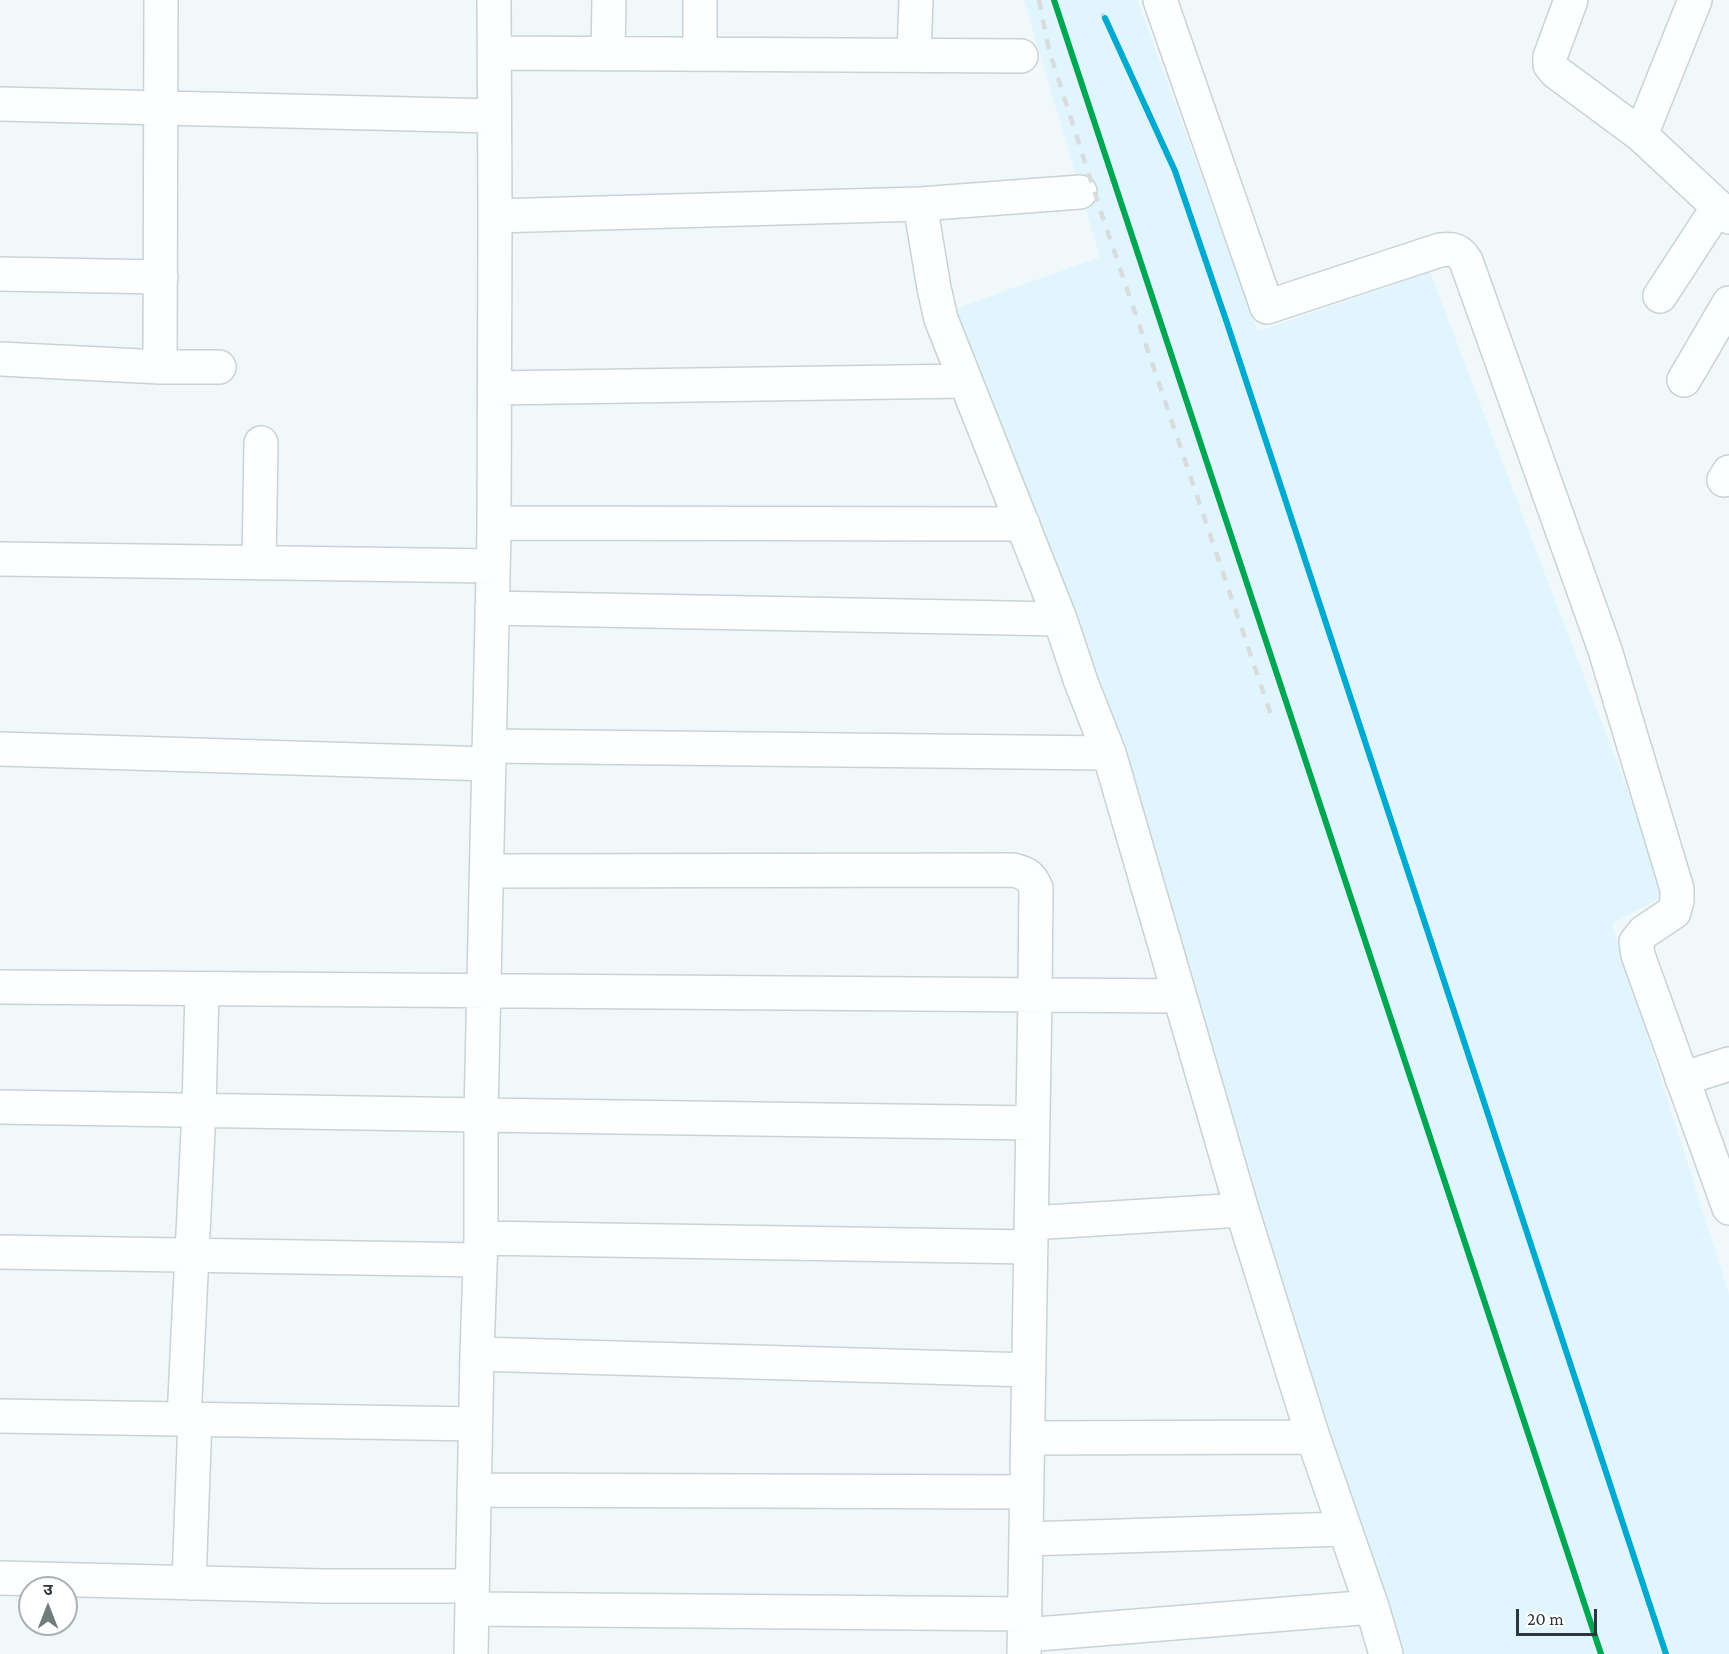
<!DOCTYPE html>
<html>
<head>
<meta charset="utf-8">
<style>
  body { margin:0 }
  #map { position:relative; width:1729px; height:1654px; overflow:hidden; background:#f1f8fa; font-family:"Crimson Pro","Noto Sans Devanagari",serif }
  canvas { display:block }
  .north { position:absolute; left:18px; top:1576px; width:60px; height:60px; box-sizing:border-box; background:#fff; border:2px solid #aaafb1; border-radius:50%; rotate:0deg; font-size:16px; font-weight:700; line-height:24px; text-align:center; color:#2b373c }
  .north::after { content:''; display:block; margin:auto; width:21px; height:27px; background:#707b7e; clip-path:polygon(50% 0,100% 100%,50% 72%,0 100%) }
  .scale { position:absolute; left:1516px; top:1609px; width:81px; height:27px; box-sizing:border-box; border:3px solid #2b373c; border-top:0; padding-left:8px; font-size:18px; line-height:21px; white-space:nowrap; color:#2b373c; -webkit-text-stroke:4px #fff; paint-order:stroke }
</style>
</head>
<body>
<div id="map">
<canvas width="1729" height="1654"></canvas>
<div class="north">उ</div>
<div class="scale">20 m</div>
</div>
<script>
const ctx = document.querySelector('canvas').getContext('2d');
ctx.lineJoin = 'round';
function paint(path, color) {
  ctx.fillStyle = color;
  ctx.fill(path, 'evenodd');
}
function stroke(path, color, width, dash) {
  ctx.strokeStyle = color;
  ctx.lineWidth = width;
  ctx.lineCap = dash ? 'butt' : 'round';
  ctx.setLineDash(dash || []);
  ctx.stroke(path);
}
paint(new Path2D(`
  M1024 0H1137L1258 331 1430 272 1667 894 1612 924 1729 1294V1654H1403L952 310 1100 257Z`), '#e0f5fd');
const minor = new Path2D(`
  M700 0V54
  M1160 0 1267 307 1440 250C1453 248 1459 250 1466 261L1605 650 1677 889V901L1674 912 1644 932 1636 942 1638 955 1729 1208
  M1571 0 1550 57V65L1556 72 1641 135 1729 217
  M494 53 1021 56
  M608 54 609 0
  M914 55 916 0
  M0 104 494 116
  M1641 135 1695 0
  M920 204 934 288 941 319 1060 619 1081 682 1109 753 1242 1210 1313 1437 1372 1607 1386 1654
  M495 216 920 204 1080 192
  M0 274 161 277
  M1660 296 1718 207
  M0 359 160 367H219
  M160 367 161 0
  M1684 380 1729 303
  M494 388 965 381
  M1724 480 1729 472
  M494 523 1023 524
  M0 559 493 566
  M259 563 261 443
  M492 608 1060 619
  M489 746 1109 753
  M0 749 489 764
  M487 871 1013 870C1026 873 1031 876 1036 888L1035 995 1024 1654
  M0 987 1179 996
  M1682 1079 1729 1064
  M0 1107 481 1115 1033 1123
  M1031 1223 1242 1210
  M481 1238 1031 1247
  M0 1252 480 1260
  M477 1354 1029 1370
  M0 1416 475 1424
  M184 1419 199 1110 202 989
  M1028 1438 1313 1437
  M474 1490 1027 1492
  M1026 1539 1344 1529
  M0 1578 321 1586H472
  M189 1583 195 1419
  M472 1609 1025 1614
  M1025 1635 1372 1607
  M471 1654 477 1354 481 1238V1115L494 531 495 216 494 0`);
stroke(minor, '#c9d2d5', 36);
stroke(minor, '#fdfefe', 33);
stroke(new Path2D(`
  M1039 0 1049 50 1100 209 1271 715
  M1054 0 1601 1654
  M1102 13 1175 171 1227 323 1666 1654`), '#d9dcdd', 4.5, [10, 10]);
stroke(new Path2D(`
  M1054 0 1601 1654`), '#00a651', 6);
stroke(new Path2D(`
  M1105 18 1175 171 1227 323 1666 1654`), '#00a9ce', 6);
</script>
</body>
</html>
